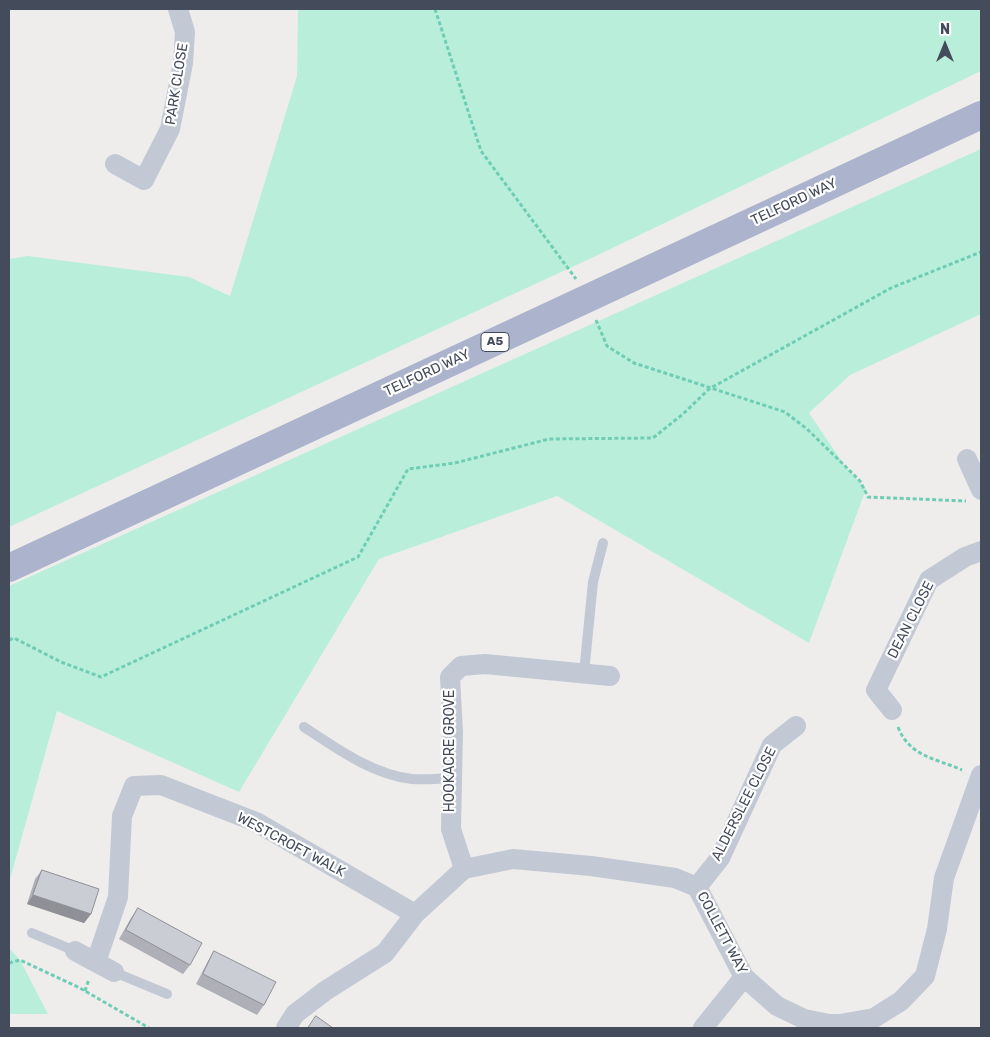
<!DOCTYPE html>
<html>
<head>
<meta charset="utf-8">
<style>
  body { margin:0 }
  #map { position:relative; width:990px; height:1037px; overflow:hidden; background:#efedec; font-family:Rubik,sans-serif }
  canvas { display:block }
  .frame { position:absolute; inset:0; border:10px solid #444b5a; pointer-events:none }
  .north { position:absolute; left:920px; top:20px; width:50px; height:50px; -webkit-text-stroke:4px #fff; paint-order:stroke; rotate:0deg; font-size:14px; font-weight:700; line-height:20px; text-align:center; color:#444b5a }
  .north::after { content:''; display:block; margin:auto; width:18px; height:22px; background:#444b5a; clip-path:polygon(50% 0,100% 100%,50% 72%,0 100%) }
</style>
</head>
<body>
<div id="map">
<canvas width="990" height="1037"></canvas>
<div class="frame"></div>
<div class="north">N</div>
</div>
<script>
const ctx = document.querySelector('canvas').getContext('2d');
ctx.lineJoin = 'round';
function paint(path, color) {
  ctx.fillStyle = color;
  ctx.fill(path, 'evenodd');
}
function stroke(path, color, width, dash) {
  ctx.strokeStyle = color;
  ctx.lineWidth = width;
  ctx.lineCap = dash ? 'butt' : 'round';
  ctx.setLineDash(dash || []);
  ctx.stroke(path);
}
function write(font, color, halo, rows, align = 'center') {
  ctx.font = font + ' Rubik,sans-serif';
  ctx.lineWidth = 4.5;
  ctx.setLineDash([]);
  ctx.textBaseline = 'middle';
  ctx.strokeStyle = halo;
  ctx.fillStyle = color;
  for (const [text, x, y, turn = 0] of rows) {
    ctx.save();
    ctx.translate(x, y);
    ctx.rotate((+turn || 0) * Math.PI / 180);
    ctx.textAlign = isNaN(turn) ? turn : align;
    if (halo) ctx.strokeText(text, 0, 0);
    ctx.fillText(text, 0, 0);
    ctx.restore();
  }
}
paint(new Path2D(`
  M298 9H981V71L598 255 9 527V259L28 256 189 277 230 296 297 76Z
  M981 149V314L850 375 809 413 845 466 866 489 809 643 557 496 379 559 239 792 57 711 9 883V586Z
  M9 948 20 960 48 1014H9Z`), '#b9efda');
stroke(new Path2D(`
  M435 9 481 151 576 279
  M596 320 607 346 634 363 785 412 807 429 845 466 860 481 868 497 966 501
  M9 640 14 638 61 662 101 677 358 557 408 469 455 463 549 439 653 438 683 414 709 389 891 288 981 252
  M898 727C910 757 935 758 962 770
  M9 963 20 960 80 988 149 1028
  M85 991 89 979`), '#70cdb5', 3, [4, 2.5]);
stroke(new Path2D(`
  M584 673 593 582 603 543
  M304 727C336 748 373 775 412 779 425 780 438 779 451 778
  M32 933 75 951
  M114 972 167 994`), '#c2c8d4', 10);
stroke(new Path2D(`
  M115 164 144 180 170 129 183 63 185 32 178 9
  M967 459 981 490
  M892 710 876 690 929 580 965 557 981 551
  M464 869 451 829 453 732 450 677 461 666 485 664 610 676
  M697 887 720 858 772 745 796 726
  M75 951 114 972
  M96 962 118 897 122 816 134 786 161 785 256 822 415 914
  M286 1028 295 1014 325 991 385 953 415 914 464 869 513 859 591 866 675 878 697 887 744 977 777 1006 804 1019 829 1024H840L874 1018 901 1001 925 976 937 929 944 878 981 775
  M703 1028 744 977`), '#c2c8d4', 20);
stroke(new Path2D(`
  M9 568 981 115`), '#abb4cc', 28);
paint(new Path2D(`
  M42 870 91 914 84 923 27 904 35 879Z
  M138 908 190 965 183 974 119 939 131 918Z
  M214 951 264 1005 257 1015 196 984 208 961Z`), '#afb0b7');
paint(new Path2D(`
  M33 895 91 914 84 923 27 904Z`), '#8e9095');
const building = new Path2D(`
  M42 870 99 889 91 914 33 895Z
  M138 908 202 943 190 965 126 930Z
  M214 951 276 982 264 1005 203 974Z
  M316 1016 333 1028H308Z`);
paint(building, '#cbcdd5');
stroke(building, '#8e9095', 1);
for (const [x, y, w] of [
  [495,342,28]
]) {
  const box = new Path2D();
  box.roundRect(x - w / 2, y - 9.5, w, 19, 4);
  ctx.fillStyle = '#fff';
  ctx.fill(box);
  stroke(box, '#444b5a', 1);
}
write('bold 12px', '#444b5a', null, [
  ["A5",495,342]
]);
write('14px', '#444b5a', '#fff', [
  ["PARK CLOSE",177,84,-81],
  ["TELFORD WAY",794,202,-25],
  ["TELFORD WAY",427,373,-25],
  ["DEAN CLOSE",911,620,-63],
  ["HOOKACRE GROVE",450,751,-90],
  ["ALDERSLEE CLOSE",744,804,-63],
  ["WESTCROFT WALK",291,845,28],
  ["COLLETT WAY",722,933,62]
]);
</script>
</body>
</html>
